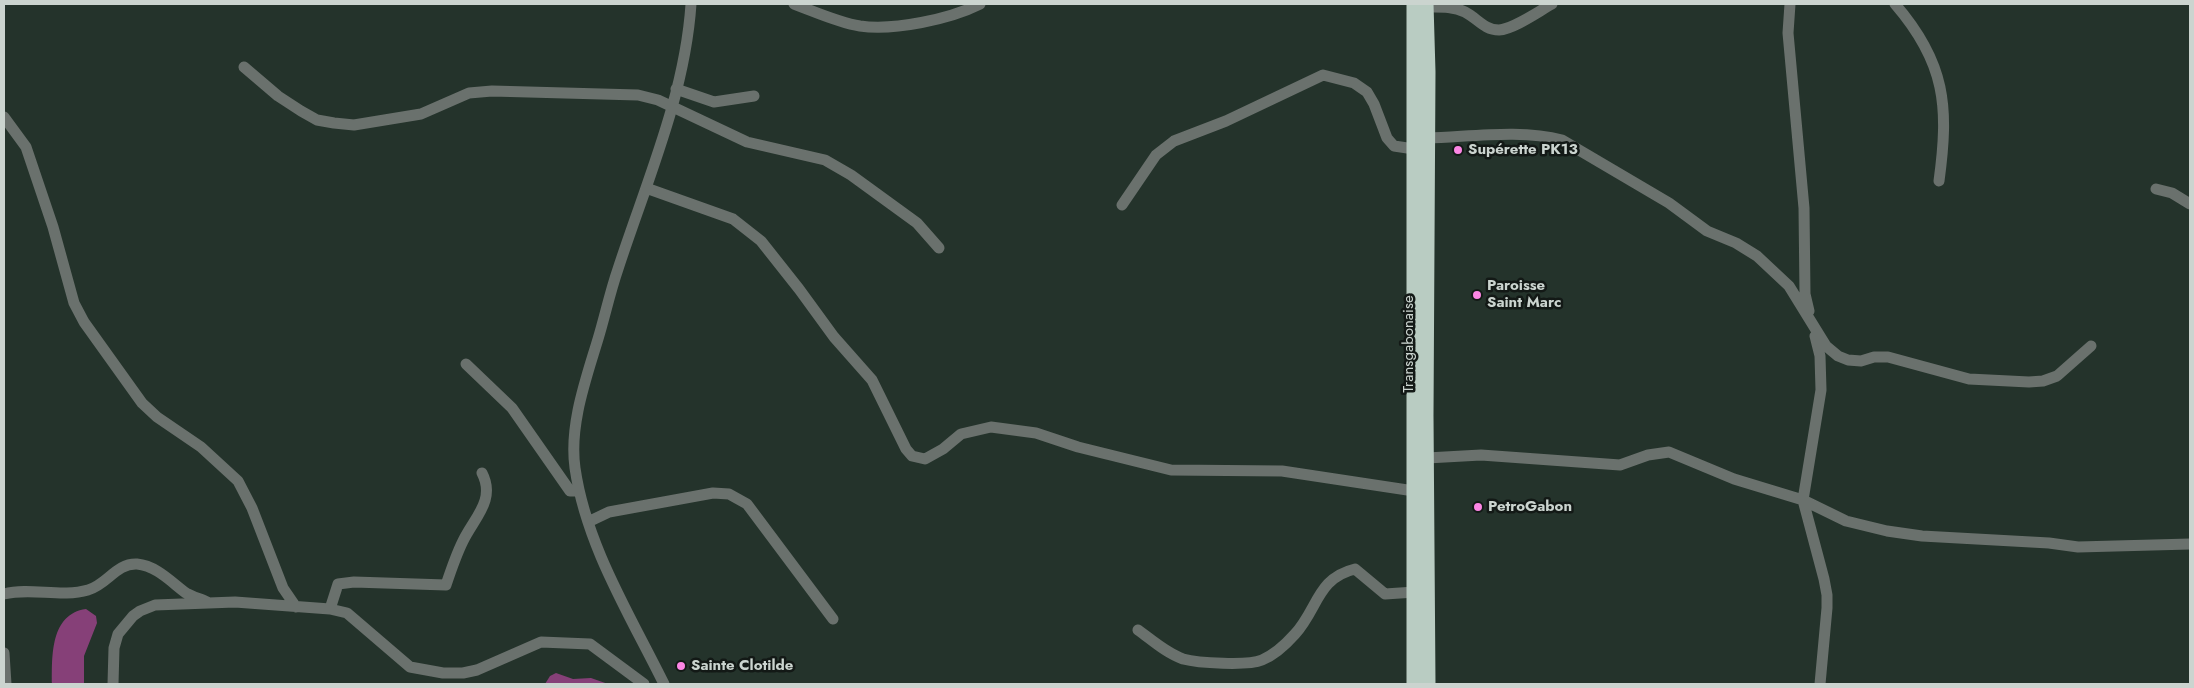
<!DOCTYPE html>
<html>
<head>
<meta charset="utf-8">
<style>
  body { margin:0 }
  #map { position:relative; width:2194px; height:688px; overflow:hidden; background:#24332b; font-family:Jost,sans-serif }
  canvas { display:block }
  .frame { position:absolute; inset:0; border:5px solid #cbd4cf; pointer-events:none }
</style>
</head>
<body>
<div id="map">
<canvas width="2194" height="688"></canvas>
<div class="frame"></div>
</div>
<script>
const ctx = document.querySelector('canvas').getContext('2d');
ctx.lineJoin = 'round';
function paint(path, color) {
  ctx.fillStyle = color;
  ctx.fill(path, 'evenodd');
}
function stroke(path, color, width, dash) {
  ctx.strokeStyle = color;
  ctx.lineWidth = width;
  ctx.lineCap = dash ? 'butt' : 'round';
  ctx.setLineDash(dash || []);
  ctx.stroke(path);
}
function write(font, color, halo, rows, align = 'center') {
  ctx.font = font + ' Jost,sans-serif';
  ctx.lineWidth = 5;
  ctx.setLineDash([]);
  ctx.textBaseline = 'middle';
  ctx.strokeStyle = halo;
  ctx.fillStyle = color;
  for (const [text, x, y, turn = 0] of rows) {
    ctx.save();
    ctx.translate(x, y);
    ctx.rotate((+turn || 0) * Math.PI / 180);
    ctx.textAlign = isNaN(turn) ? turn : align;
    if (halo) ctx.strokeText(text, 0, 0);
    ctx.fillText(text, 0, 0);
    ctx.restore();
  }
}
paint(new Path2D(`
  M86 609 96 616 97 623 84 656V684H52C52 657 50 614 86 609Z
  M556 673 573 679 591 678 608 684H545L550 676Z`), '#864078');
stroke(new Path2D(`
  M794 4C816 12 837 22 860 26 894 31 950 19 980 4
  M1790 4 1788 33 1804 208 1805 294 1809 311
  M1895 4C1946 63 1949 107 1939 181
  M1426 7C1439 7 1453 6 1465 12 1477 18 1484 30 1499 30 1514 29 1539 11 1552 4
  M244 67 278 96 301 111 317 120 334 123 354 125 421 114 469 93 492 91 638 95 658 100 747 142 825 160 851 175 917 223 939 248
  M676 89 714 102 754 96
  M4 117 26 147 53 227 74 303 84 322 142 403 157 417 201 447 238 481 252 508 283 588 296 607
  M1427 138C1469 137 1521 129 1562 140L1669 203 1707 231 1736 243 1757 256 1789 286 1826 346 1838 356 1848 360 1861 361 1874 357H1888L1969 379 2029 382 2043 381 2057 376 2091 346
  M646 188 733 219 761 241 799 289 834 337 872 380 906 449 912 456 925 459 943 449 961 434 991 427 1036 433 1078 447 1171 470 1282 471 1414 491
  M2156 189 2172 193 2190 204
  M1122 205 1156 155 1174 141 1226 121 1323 75 1354 83 1367 92 1374 104 1387 138 1394 146 1414 149
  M1815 336 1820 356 1821 390 1803 500 1824 579 1827 595V608L1820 684
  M466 364 512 408 570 491H579
  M1427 458 1481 455 1620 465 1648 455 1669 452 1734 479 1803 500 1846 521 1887 531 1922 536 2049 543 2078 547 2190 544
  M588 522 609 512 713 493 729 494 747 504 833 619
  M4 594C31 587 61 598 88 590 107 585 116 563 137 564 157 566 171 582 186 593 193 597 201 599 207 602
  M330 609 338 584 354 582 446 585C451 570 456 555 463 541 474 518 496 500 482 473
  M1138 630C1152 640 1166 653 1183 659 1198 663 1248 666 1262 660 1274 655 1287 643 1295 634 1318 609 1317 578 1355 569L1385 594 1415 592
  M4 653 6 684
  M113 684 114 648 118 634 133 616 140 611 155 605 235 602 330 609 347 613 410 667 443 673H463L477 670 541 642 590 644 644 684
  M664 684C630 615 586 545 575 468 569 425 586 379 598 339 605 316 610 292 618 269 646 183 685 95 691 4`), '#6a716d', 11);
stroke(new Path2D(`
  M1414 4V684
  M1426 4 1428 72 1426 415 1428 684`), '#b9ccc2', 15);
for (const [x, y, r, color] of [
  [1458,150,5,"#fc86e4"],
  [1477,295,5,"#fc86e4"],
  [1478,507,5,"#fc86e4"],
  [681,666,5,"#fc86e4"]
]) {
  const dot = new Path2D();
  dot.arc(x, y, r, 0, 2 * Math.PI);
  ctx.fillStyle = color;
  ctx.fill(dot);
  stroke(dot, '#131916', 2);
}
write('bold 15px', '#cbd4cf', '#131916', [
  ["Supérette PK13",1468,150],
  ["Paroisse",1487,286],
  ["Saint Marc",1487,303],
  ["PetroGabon",1488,507],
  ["Sainte Clotilde",691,666]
], 'left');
write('15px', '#cbd4cf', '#131916', [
  ["Transgabonaise",1409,344,-90]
]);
</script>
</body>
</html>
